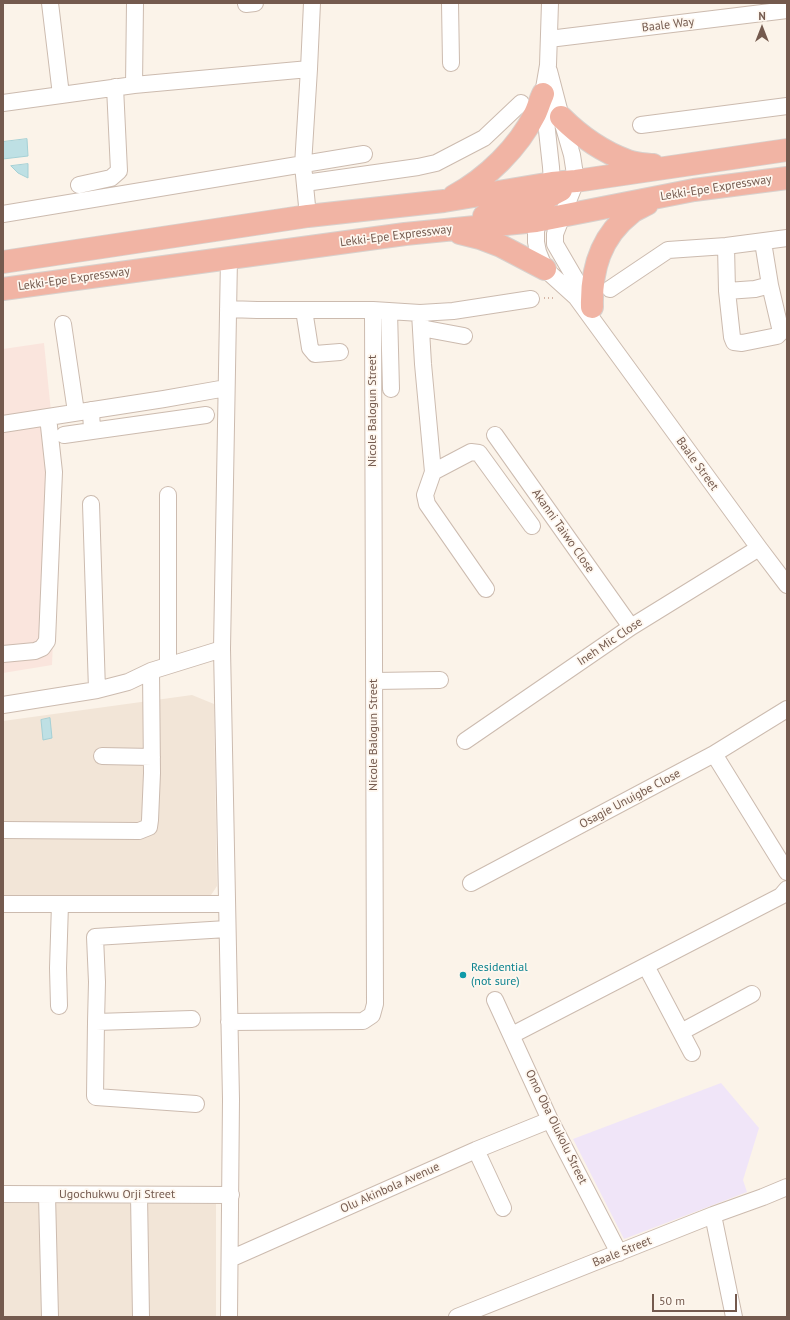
<!DOCTYPE html>
<html>
<head>
<meta charset="utf-8">
<style>
  body { margin:0 }
  #map { position:relative; width:790px; height:1320px; overflow:hidden; background:#fbf3e9; font-family:"PT Sans",sans-serif }
  canvas { display:block }
  .frame { position:absolute; inset:0; border:4px solid #745a4e; pointer-events:none }
  .north { position:absolute; left:742px; top:8px; width:40px; height:40px; -webkit-text-stroke:3px #fef7ef; paint-order:stroke; rotate:0deg; font-size:11px; font-weight:700; line-height:16px; text-align:center; color:#745a4e }
  .north::after { content:''; display:block; margin:auto; width:14px; height:18px; background:#745a4e; clip-path:polygon(50% 0,100% 100%,50% 72%,0 100%) }
  .scale { position:absolute; left:652px; top:1294px; width:85px; height:18px; box-sizing:border-box; border:2px solid #745a4e; border-top:0; padding-left:5px; font-size:12px; line-height:14px; white-space:nowrap; color:#745a4e; -webkit-text-stroke:3px #fef7ef; paint-order:stroke }
</style>
</head>
<body>
<div id="map">
<canvas width="790" height="1320"></canvas>
<div class="frame"></div>
<div class="north">N</div>
<div class="scale">50 m</div>
</div>
<script>
const ctx = document.querySelector('canvas').getContext('2d');
ctx.lineJoin = 'round';
function paint(path, color) {
  ctx.fillStyle = color;
  ctx.fill(path, 'evenodd');
}
function stroke(path, color, width, dash) {
  ctx.strokeStyle = color;
  ctx.lineWidth = width;
  ctx.lineCap = dash ? 'butt' : 'round';
  ctx.setLineDash(dash || []);
  ctx.stroke(path);
}
function write(font, color, halo, rows, align = 'center') {
  ctx.font = font + ' "PT Sans",sans-serif';
  ctx.lineWidth = 3.5;
  ctx.setLineDash([]);
  ctx.textBaseline = 'middle';
  ctx.strokeStyle = halo;
  ctx.fillStyle = color;
  for (const [text, x, y, turn = 0] of rows) {
    ctx.save();
    ctx.translate(x, y);
    ctx.rotate((+turn || 0) * Math.PI / 180);
    ctx.textAlign = isNaN(turn) ? turn : align;
    if (halo) ctx.strokeText(text, 0, 0);
    ctx.fillText(text, 0, 0);
    ctx.restore();
  }
}
paint(new Path2D(`
  M192 695 214 704 217 886 207 901 3 897V721Z
  M3 1203 216 1204V1317H3Z`), '#f2e5d7');
paint(new Path2D(`
  M44 343 59 490 52 665 3 673V349Z`), '#fae5dd');
paint(new Path2D(`
  M721 1083 759 1128 743 1180 747 1192 624 1239 573 1139Z`), '#f0e5f8');
const water = new Path2D(`
  M27 139 28 156 3 159V142Z
  M28 164V178L18 173 11 166Z
  M50 718 52 738 43 740 41 720Z`);
paint(water, '#bee0e4');
stroke(water, '#a5d0d5', 1);
const minor = new Path2D(`
  M50 3 61 95
  M450 3 451 63
  M550 3 548 65 543 94 551 167 552 183 542 200 536 221V242L538 252 545 269 576 297 759 548 787 585
  M246 4 255 3
  M549 39 787 10
  M549 71 561 117 572 155 576 181 555 234V244L590 304
  M134 85 135 3
  M3 103 134 85 309 69
  M641 125 787 106
  M305 183 418 167 436 163 484 138 521 103
  M79 185 111 178 119 171 115 87
  M3 214 364 154
  M308 216 303 165 309 69 312 3
  M726 246 727 291 755 289 770 285 763 242
  M229 258 222 649 231 1099 229 1317
  M610 289 668 250 726 246 787 238
  M727 291 732 337 734 342 742 343 777 336 781 332 770 285
  M228 309 257 310H373L420 313 453 311 531 299
  M304 310 310 348 315 354 340 352
  M389 311 391 389
  M420 313 423 364 433 472 425 495 427 504 486 589
  M63 324 76 412
  M421 328 464 336
  M91 410 92 431 206 415
  M3 424 164 399 226 388
  M64 435 92 431
  M495 435 631 627
  M433 472 471 452 479 453 532 526
  M168 495V665
  M91 504 97 690
  M3 654 35 651 42 648 47 641 54 472 48 417
  M374 681 440 680
  M3 705 97 690 128 682 151 671 222 649
  M465 741 631 627 759 548
  M714 754 787 872
  M102 756 152 757
  M3 830 139 831 149 827 150 820 152 773 151 671
  M471 883 714 754 787 709
  M3 904H226
  M646 966 692 1053
  M495 1000 550 1120 619 1253
  M59 1006 58 968 60 904
  M192 1019 96 1022 97 982 95 937 227 929
  M96 1022 95 1096 96 1097 196 1104
  M229 1022 363 1021 372 1015 375 1004 373 310
  M681 1032 752 994
  M512 1035 781 896 787 889
  M476 1150 503 1208
  M3 1194 231 1195
  M47 1195 50 1317
  M139 1195 141 1317
  M713 1215 734 1317
  M230 1259 476 1150 550 1120
  M457 1317 713 1215 763 1197 787 1187`);
const highway = new Path2D(`
  M561 117C579 135 603 152 628 161 636 164 645 164 653 165
  M454 196C487 178 518 148 535 114 538 108 540 100 543 94
  M484 216 497 214 542 200 561 190
  M460 233 480 238 501 246 545 269
  M3 262 308 216 444 201 552 183 576 181 787 150
  M3 289 405 234 536 221 694 190 787 178
  M592 307C591 270 600 237 631 213 635 209 642 207 647 204`);
stroke(minor, '#ccbbaf', 18);
stroke(highway, '#d8d1cd', 24);
stroke(new Path2D(`
  M544 298H556`), '#d4b5a5', 2, [1, 3]);
stroke(minor, '#fff', 16);
stroke(highway, '#f1b4a4', 22);
for (const [x, y, r, color] of [
  [463,975,4,"#0f9aa8"]
]) {
  const dot = new Path2D();
  dot.arc(x, y, r, 0, 2 * Math.PI);
  ctx.fillStyle = color;
  ctx.fill(dot);
  stroke(dot, '#fef7ef', 1.5);
}
write('12px', '#745a4e', '#fef7ef', [
  ["Baale Way",668,25,-7],
  ["Lekki-Epe Expressway",716,188,-9],
  ["Lekki-Epe Expressway",396,236,-7],
  ["Lekki-Epe Expressway",74,279,-8],
  ["Nicole Balogun Street",373,411,-90],
  ["Baale Street",697,464,54],
  ["Akanni Taiwo Close",563,531,55],
  ["Ineh Mic Close",610,642,-34],
  ["Nicole Balogun Street",374,735,-90],
  ["Osagie Unuigbe Close",630,799,-28],
  ["Omo Oba Olukolu Street",556,1127,64],
  ["Olu Akinbola Avenue",390,1188,-24],
  ["Ugochukwu Orji Street",117,1195],
  ["Baale Street",622,1252,-22]
]);
write('12px', '#0d838f', '#fef7ef', [
  ["Residential",471,968],
  ["(not sure)",471,982]
], 'left');
</script>
</body>
</html>
